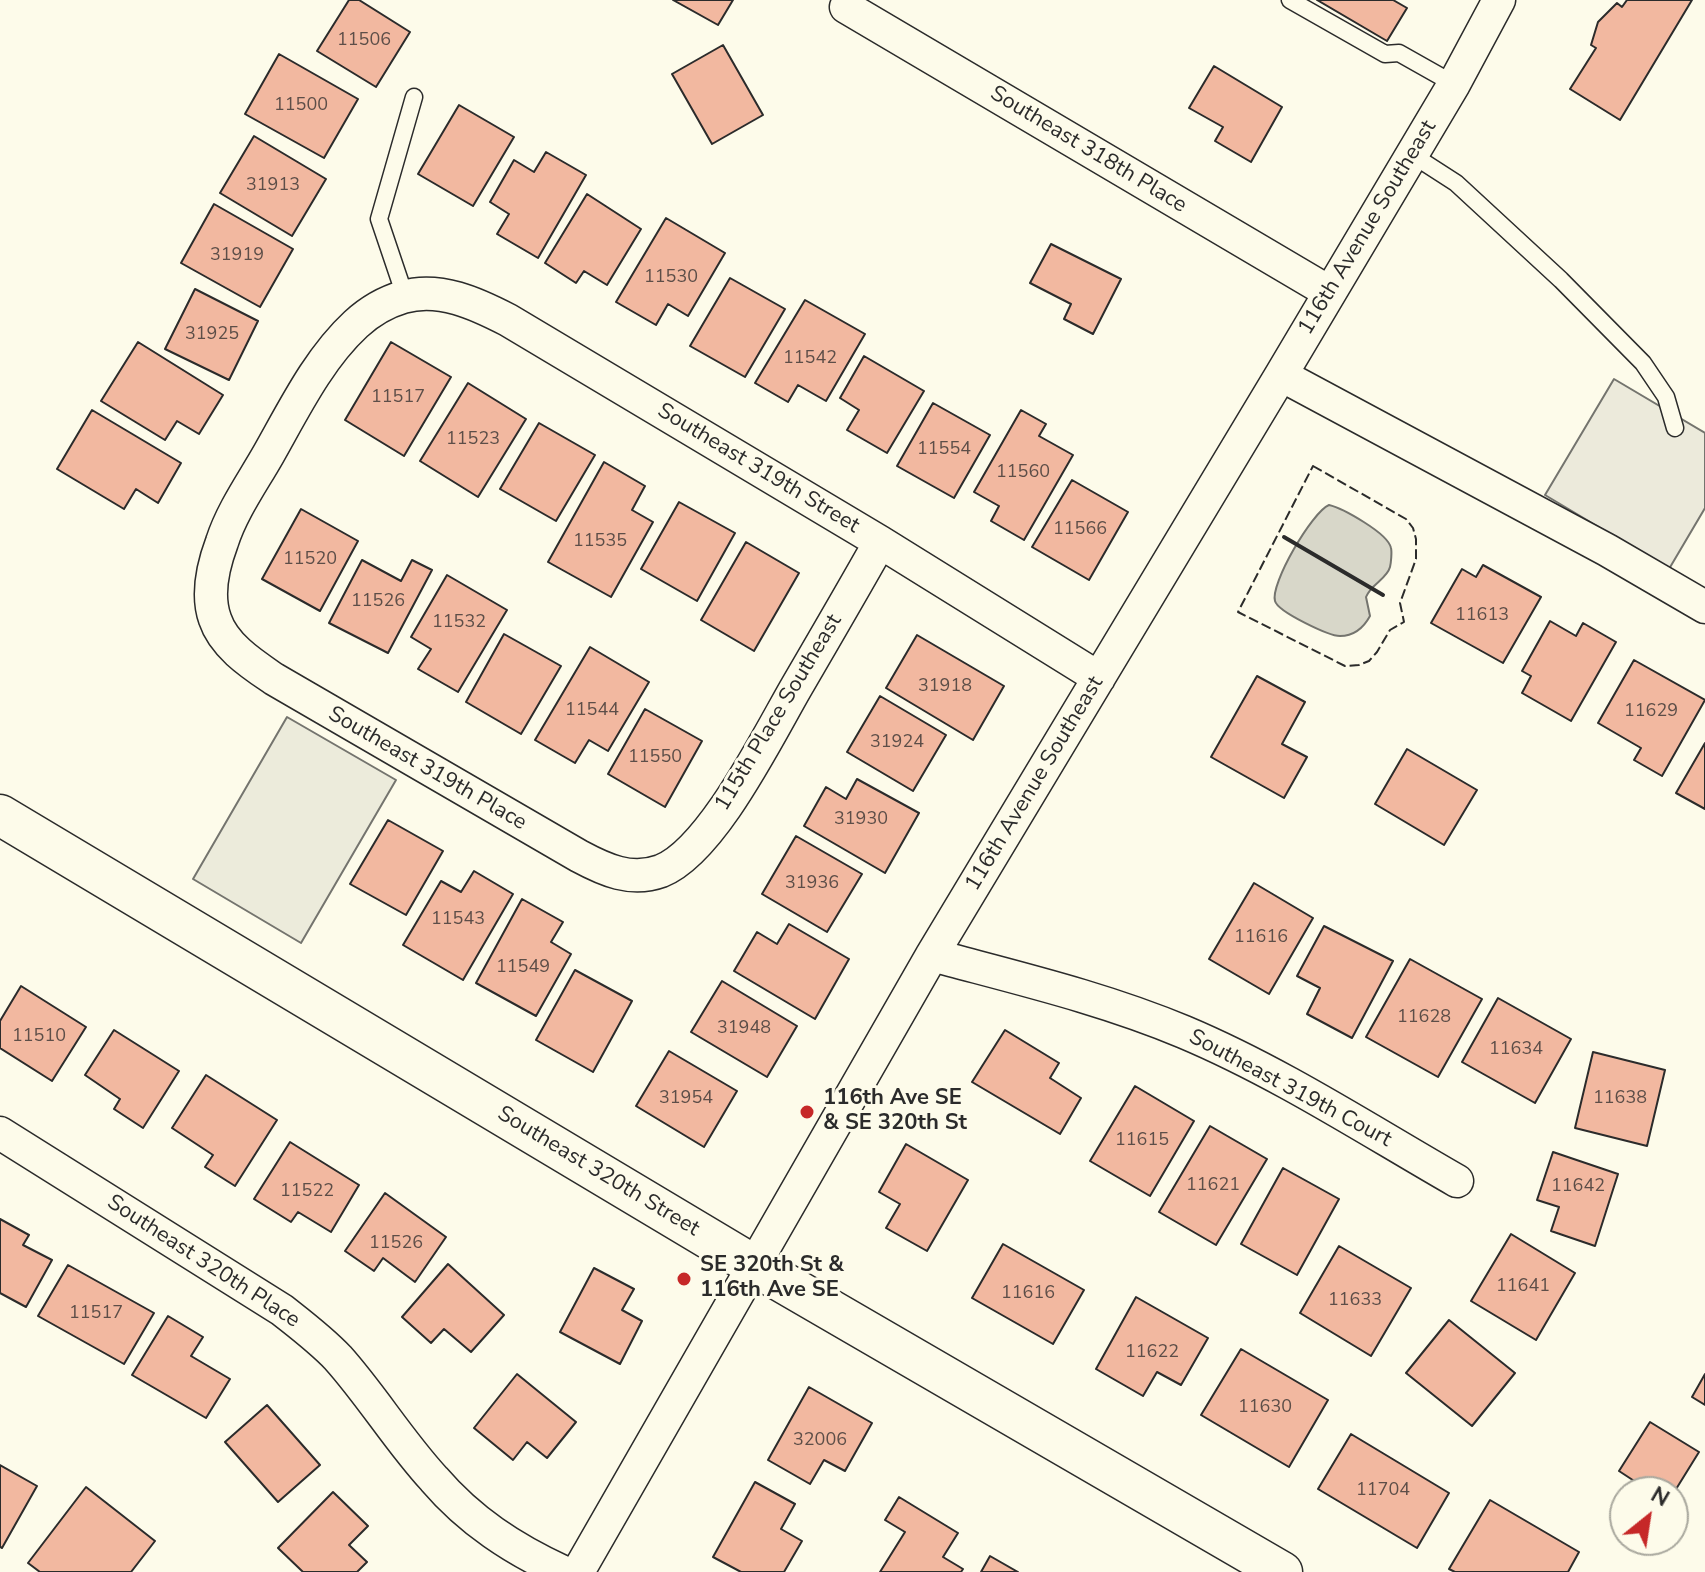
<!DOCTYPE html>
<html>
<head>
<meta charset="utf-8">
<style>
  body { margin:0 }
  #map { position:relative; width:1705px; height:1572px; overflow:hidden; background:#fdfbea; font-family:"Nunito Sans",sans-serif }
  canvas { display:block }
  .north { position:absolute; left:1609px; top:1476px; width:80px; height:80px; box-sizing:border-box; background:#fdfbea; border:2px solid #a9a89e; border-radius:50%; rotate:30deg; font-size:22px; font-weight:700; line-height:32px; text-align:center; color:#2b2b2b }
  .north::after { content:''; display:block; margin:auto; width:28px; height:36px; background:#c62828; clip-path:polygon(50% 0,100% 100%,50% 72%,0 100%) }
</style>
</head>
<body>
<div id="map">
<canvas width="1705" height="1572"></canvas>
<div class="north">N</div>
</div>
<script>
const ctx = document.querySelector('canvas').getContext('2d');
ctx.lineJoin = 'round';
function paint(path, color) {
  ctx.fillStyle = color;
  ctx.fill(path, 'evenodd');
}
function stroke(path, color, width, dash) {
  ctx.strokeStyle = color;
  ctx.lineWidth = width;
  ctx.lineCap = dash ? 'butt' : 'round';
  ctx.setLineDash(dash || []);
  ctx.stroke(path);
}
function write(font, color, halo, rows, align = 'center') {
  ctx.font = font + ' "Nunito Sans",sans-serif';
  ctx.lineWidth = 6;
  ctx.setLineDash([]);
  ctx.textBaseline = 'middle';
  ctx.strokeStyle = halo;
  ctx.fillStyle = color;
  for (const [text, x, y, turn = 0] of rows) {
    ctx.save();
    ctx.translate(x, y);
    ctx.rotate((+turn || 0) * Math.PI / 180);
    ctx.textAlign = isNaN(turn) ? turn : align;
    if (halo) ctx.strokeText(text, 0, 0);
    ctx.fillText(text, 0, 0);
    ctx.restore();
  }
}
const green = new Path2D(`
  M287 717 396 780 301 943 193 879Z`);
paint(green, '#ecebdb');
stroke(green, '#74746e', 2);
const parking = new Path2D(`
  M1614 379 1705 433V508L1669 569 1545 495Z`);
paint(parking, '#eceadb');
stroke(parking, '#74746e', 2);
const water = new Path2D(`
  M1329 505C1342 508 1388 533 1391 548 1392 552 1391 563 1390 567 1387 579 1371 584 1366 597L1370 616C1364 627 1354 636 1340 636 1329 636 1278 612 1275 601 1270 584 1312 512 1329 505Z`);
paint(water, '#d8d7c9');
stroke(water, '#74746e', 2);
const building = new Path2D(`
  M349 0H359L410 32 376 87 317 51Z
  M673 0H733L718 25Z
  M1317 0H1393L1407 8 1387 41Z
  M1627 0H1692L1620 120 1570 89 1596 48 1591 45 1598 22 1617 3 1622 7Z
  M723 45 763 115 712 144 672 74Z
  M279 54 358 99 324 158 245 114Z
  M1214 66 1282 107 1251 162 1215 141 1223 127 1189 108Z
  M459 105 514 137 473 206 418 174Z
  M254 136 326 179 292 236 220 193Z
  M546 152 586 175 538 258 497 234 509 214 490 202 514 160 534 172Z
  M587 194 641 229 607 285 584 271 576 283 545 263Z
  M214 204 293 249 260 307 181 263Z
  M666 218 725 253 688 316 668 304 656 325 616 302Z
  M1051 244 1121 279 1093 334 1064 319 1071 304 1030 283Z
  M730 278 785 309 745 377 690 346Z
  M195 289 258 321 229 380 165 349Z
  M805 300 865 334 826 401 798 385 788 402 755 383Z
  M138 342 223 395 199 434 177 421 165 440 101 401Z
  M391 342 451 377 404 456 345 420Z
  M864 356 924 391 887 453 847 430 859 410 840 398Z
  M468 383 526 419 478 497 420 461Z
  M933 403 990 435 954 498 897 466Z
  M92 410 181 463 158 503 136 489 124 509 57 469Z
  M1021 410 1046 424 1039 436 1073 455 1024 540 991 521 999 506 974 492Z
  M539 423 595 455 556 521 500 489Z
  M604 462 645 486 632 510 653 522 611 597 548 562Z
  M1072 480 1128 512 1089 580 1032 547Z
  M679 502 735 533 697 601 641 569Z
  M301 509 358 541 320 611 262 579Z
  M746 542 799 573 754 651 701 620Z
  M362 560 401 581 412 560 432 570 388 653 329 623Z
  M1483 565 1541 597 1503 663 1431 623 1462 569 1476 577Z
  M447 575 507 610 458 692 418 669 431 649 411 637Z
  M1550 621 1576 636 1583 623 1616 642 1571 721 1522 693 1531 676 1522 671Z
  M504 634 561 666 521 734 466 702Z
  M917 635 1004 686 973 740 886 688Z
  M590 647 649 682 608 751 589 740 575 763 535 740Z
  M1634 660 1705 700 1662 776 1634 760 1641 748 1598 723Z
  M1257 676 1305 702 1282 744 1307 757 1284 798 1211 757Z
  M880 696 946 735 913 791 847 752Z
  M645 709 702 741 665 807 608 774Z
  M1705 743V809L1676 793Z
  M1407 749 1477 790 1444 845 1375 804Z
  M857 779 919 813 885 873 804 826 826 787 846 799Z
  M388 820 443 851 406 915 350 884Z
  M796 836 862 874 827 932 762 894Z
  M474 871 513 894 463 980 403 945 441 881 461 892Z
  M1254 883 1313 918 1269 994 1209 959Z
  M522 899 563 922 551 942 571 954 536 1016 476 983Z
  M789 924 849 959 815 1019 734 971 757 932 777 944Z
  M1324 926 1393 961 1352 1038 1307 1014 1320 988 1297 976Z
  M1410 959 1482 999 1438 1077 1366 1037Z
  M575 970 632 1001 593 1072 536 1040Z
  M722 981 797 1026 767 1077 691 1032Z
  M21 986 86 1027 52 1081 0 1048V1021Z
  M1498 998 1571 1039 1535 1103 1462 1062Z
  M114 1030 179 1071 143 1128 114 1109 120 1099 85 1075Z
  M1005 1030 1059 1063 1050 1078 1081 1098 1060 1134 972 1082Z
  M669 1051 737 1091 704 1147 636 1106Z
  M1593 1052 1665 1070 1647 1146 1575 1128Z
  M206 1075 277 1120 235 1186 205 1167 213 1155 172 1128Z
  M1135 1086 1194 1121 1150 1196 1090 1161Z
  M1210 1126 1267 1159 1216 1245 1159 1212Z
  M290 1142 359 1185 331 1232 298 1212 291 1222 254 1199Z
  M906 1144 968 1180 927 1251 886 1228 900 1204 879 1192Z
  M1553 1152 1618 1174 1595 1246 1551 1231 1559 1207 1537 1200Z
  M1283 1168 1339 1199 1297 1275 1241 1244Z
  M385 1193 446 1237 415 1282 383 1258 374 1271 345 1251Z
  M0 1219 29 1235 23 1245 52 1260 26 1307 0 1293Z
  M1511 1234 1575 1273 1536 1340 1471 1301Z
  M1003 1244 1084 1290 1053 1344 972 1298Z
  M1339 1246 1411 1288 1371 1356 1300 1313Z
  M448 1264 504 1315 471 1352 444 1329 431 1343 402 1317Z
  M68 1265 154 1313 124 1364 38 1316Z
  M594 1268 634 1289 622 1310 642 1321 620 1364 560 1332Z
  M1136 1297 1208 1338 1181 1385 1157 1372 1143 1396 1096 1369Z
  M168 1316 203 1337 191 1356 230 1379 206 1418 132 1375Z
  M1449 1320 1515 1373 1472 1426 1406 1373Z
  M1241 1349 1328 1400 1289 1467 1201 1415Z
  M517 1374 576 1422 547 1458 527 1442 513 1460 474 1428Z
  M1705 1374V1405L1692 1397Z
  M809 1387 872 1423 845 1471 824 1460 810 1484 768 1460Z
  M267 1405 320 1465 278 1502 225 1442Z
  M1650 1422 1699 1452 1673 1494V1492H1651L1619 1471Z
  M1351 1434 1449 1493 1417 1548 1318 1489Z
  M0 1465 37 1486 2 1548 0 1547Z
  M755 1482 795 1504 781 1529 802 1541 784 1572H741L713 1557Z
  M86 1487 155 1541 131 1572H40L28 1563Z
  M333 1492 368 1526 349 1545 367 1562 357 1572H303L278 1548Z
  M899 1497 958 1533 943 1557 963 1569 961 1572H880L905 1532 885 1520Z
  M1490 1500 1579 1552 1568 1572H1455L1449 1569Z
  M990 1556 1018 1572H981Z`);
paint(building, '#f2b8a0');
stroke(building, '#2b2b2b', 2);
const service = new Path2D(`
  M1290 0 1385 54 1399 53 1454 84
  M1411 154 1456 183 1561 280 1643 363 1666 397 1675 428
  M405 296 379 219 414 97`);
const minor = new Path2D(`
  M846 7 1329 292
  M1281 375 1607 550 1705 607
  M880 542C853 590 825 638 797 686 769 734 712 851 661 871 631 882 605 870 579 856L274 679C252 664 224 646 215 619 206 594 213 566 222 542 232 511 252 483 268 455 293 411 318 359 356 324 369 312 386 302 403 297 439 286 477 304 508 320L880 542 1099 678
  M932 955C1017 978 1103 998 1184 1032 1279 1072 1368 1130 1457 1181
  M0 1133 282 1310C301 1325 321 1340 338 1358 372 1396 399 1441 434 1479 470 1521 513 1549 563 1572
  M578 1572 932 955 1281 375 1454 84 1499 0`);
const tertiary = new Path2D(`
  M0 815 753 1265 1282 1572`);
stroke(service, '#2b2b2b', 19);
stroke(minor, '#2b2b2b', 35);
stroke(tertiary, '#2b2b2b', 43);
stroke(service, '#fdfbea', 16);
stroke(minor, '#fdfbea', 32);
stroke(tertiary, '#fdfbea', 40);
stroke(new Path2D(`
  M1313 466 1406 519 1413 528 1416 539V559L1400 603 1404 622 1390 630 1377 652 1369 661 1359 665 1345 666 1238 612Z`), '#2b2b2b', 2, [10, 4]);
stroke(new Path2D(`
  M1284 537 1383 595`), '#2b2b2b', 4);
for (const [x, y, r, color] of [
  [807,1112,8,"#c62828"],
  [684,1279,8,"#c62828"]
]) {
  const dot = new Path2D();
  dot.arc(x, y, r, 0, 2 * Math.PI);
  ctx.fillStyle = color;
  ctx.fill(dot);
  stroke(dot, '#fdfbea', 3);
}
write('18px', '#5d4e48', null, [
  ["11506",364,41],
  ["11500",301,106],
  ["31913",273,186],
  ["31919",237,256],
  ["11530",671,278],
  ["31925",212,335],
  ["11542",810,359],
  ["11517",398,398],
  ["11523",473,440],
  ["11554",944,450],
  ["11560",1023,473],
  ["11566",1080,530],
  ["11535",600,542],
  ["11520",310,560],
  ["11526",378,602],
  ["11613",1482,616],
  ["11532",459,623],
  ["31918",945,687],
  ["11544",592,711],
  ["11629",1651,712],
  ["31924",897,743],
  ["11550",655,758],
  ["31930",861,820],
  ["31936",812,884],
  ["11543",458,920],
  ["11616",1261,938],
  ["11549",523,968],
  ["11628",1424,1018],
  ["31948",744,1029],
  ["11510",39,1037],
  ["11634",1516,1050],
  ["31954",686,1099],
  ["11638",1620,1099],
  ["11615",1142,1141],
  ["11621",1213,1186],
  ["11642",1578,1187],
  ["11522",307,1192],
  ["11526",396,1244],
  ["11641",1523,1287],
  ["11616",1028,1294],
  ["11633",1355,1301],
  ["11517",96,1314],
  ["11622",1152,1353],
  ["11630",1265,1408],
  ["32006",820,1441],
  ["11704",1383,1491]
]);
write('22px', '#2b2b2b', '#fdfbea', [
  ["Southeast 318th Place",1088,150,31],
  ["116th Avenue Southeast",1368,228,-59],
  ["Southeast 319th Street",758,469,31],
  ["115th Place Southeast",779,713,-59],
  ["Southeast 319th Place",427,769,30],
  ["116th Avenue Southeast",1035,784,-59],
  ["Southeast 319th Court",1290,1089,28],
  ["Southeast 320th Street",598,1172,31],
  ["Southeast 320th Place",203,1262,33]
]);
write('bold 22px', '#2b2b2b', '#fdfbea', [
  ["116th Ave SE",823,1099],
  ["& SE 320th St",823,1124],
  ["SE 320th St &",700,1266],
  ["116th Ave SE",700,1291]
], 'left');
</script>
</body>
</html>
